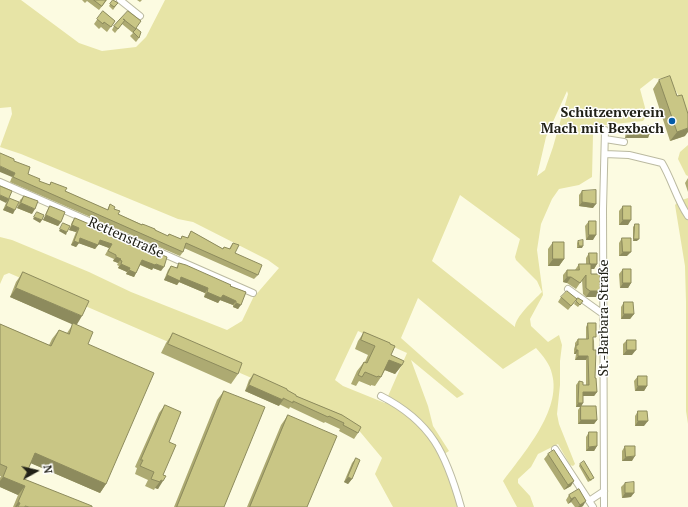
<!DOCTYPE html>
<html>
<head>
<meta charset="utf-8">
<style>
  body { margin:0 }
  #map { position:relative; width:688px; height:507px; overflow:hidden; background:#fcfbe1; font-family:"PT Serif",serif }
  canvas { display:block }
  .north { position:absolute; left:16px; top:451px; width:40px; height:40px; -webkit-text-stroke:3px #fff; paint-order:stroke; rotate:82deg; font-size:11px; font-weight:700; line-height:16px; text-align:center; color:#212117 }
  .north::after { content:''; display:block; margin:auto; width:14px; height:18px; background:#212117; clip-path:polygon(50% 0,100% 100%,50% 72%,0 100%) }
</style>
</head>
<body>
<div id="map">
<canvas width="688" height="507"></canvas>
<div class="north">N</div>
</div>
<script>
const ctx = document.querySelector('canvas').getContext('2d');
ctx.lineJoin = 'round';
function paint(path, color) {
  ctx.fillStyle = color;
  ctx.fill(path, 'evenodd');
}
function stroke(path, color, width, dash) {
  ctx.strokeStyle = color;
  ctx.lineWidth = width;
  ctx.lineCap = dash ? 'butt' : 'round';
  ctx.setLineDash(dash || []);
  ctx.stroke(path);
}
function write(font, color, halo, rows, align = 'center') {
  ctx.font = font + ' "PT Serif",serif';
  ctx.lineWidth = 3;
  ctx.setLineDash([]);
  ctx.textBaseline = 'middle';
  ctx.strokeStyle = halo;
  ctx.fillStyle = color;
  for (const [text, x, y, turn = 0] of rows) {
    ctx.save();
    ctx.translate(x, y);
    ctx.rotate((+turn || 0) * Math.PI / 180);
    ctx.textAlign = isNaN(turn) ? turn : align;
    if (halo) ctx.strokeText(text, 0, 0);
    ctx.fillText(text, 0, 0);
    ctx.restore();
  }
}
paint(new Path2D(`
  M0 0H21L79 43 102 51 136 47 146 37 165 0H688V122C684 109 677 84 664 79 661 78 657 79 654 78L640 89 647 115 643 121 595 126 593 135 592 177 579 185 559 189 552 199 541 224 537 250 543 295 530 319 531 326 548 342 559 335 562 345 560 361V385L557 414 559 424 575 464 573 466 570 465 558 444 538 454 531 467 518 479V483L530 496 534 507H517L503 481C523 454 562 410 552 374 550 364 543 356 536 348L503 369 418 298 401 338 464 394 457 398 411 360 428 406 433 426 449 451 441 456 461 507H393L375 474 382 458 351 421 9 273 4 275 0 284V237L12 240 89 272 131 292 227 330 242 321 253 298 279 268 268 260 193 222 178 219 21 154 0 147 12 114 11 107 0 108ZM567 91 568 94 553 147 545 170 537 176 546 137ZM460 195 520 239 515 257 516 260 537 281 542 292C534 300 515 317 515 327L432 261ZM358 331 407 353 385 403 343 386 335 380Z
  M688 145V176L686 175 678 159 680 152Z
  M688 198V424L686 411V302L685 266 675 205 679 201Z`), '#e7e4a6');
const minor = new Path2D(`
  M120 0 140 16
  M605 139 624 142
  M605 154 629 155 662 163C672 180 677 200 688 216
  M0 182 253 293
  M568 289 603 314
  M381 396C432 422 446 454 461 507
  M555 449 593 507
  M589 501 604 491
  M604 507 603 209 605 130`);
stroke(minor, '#bbbaa1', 8);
stroke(minor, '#fff', 6);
paint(new Path2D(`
  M82 0H107L99 10 87 1 85 3Z
  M113 0 118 3 113 10 109 6Z
  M137 0H142L140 2Z
  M103 11 115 21 107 32 101 27 99 29 94 24Z
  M128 11 136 28 139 38 136 42 130 36 133 33 122 24 115 33 112 30 114 26Z
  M659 80 685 136 670 141 653 89Z
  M644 126 649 135 648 138H625L626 129 627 127H643Z
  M14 161 28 174 39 181 49 185 51 182 65 191 107 210 110 204 118 214 168 236 169 234 181 239 182 236 187 238 191 231 223 249 224 247 229 249 233 243 235 253 258 275 254 279 184 248 183 252 180 256 10 182 12 177Z
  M688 178V192L685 183Z
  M582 191 593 208 579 206V195Z
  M24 196 32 214 17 208 20 200Z
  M9 198 13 214 3 210 6 203Z
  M50 206 61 222 58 226 43 220 47 211Z
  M623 206 628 225H619V211Z
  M75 218 161 271 153 268 152 270 140 265 134 277 126 274 127 272 118 268 119 266 117 265 118 263 113 261 114 259 105 255 109 248 99 244 95 249 79 243 76 247 71 245 76 232 69 230 72 222Z
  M589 221 593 240H586L585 226Z
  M635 224 637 241H633V227Z
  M622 238 627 256H619V243Z
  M578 241 582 248H577V243Z
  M553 242 564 259 559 266H548V249Z
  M589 253 597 264 594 269H591V274L600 291 596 297H586L583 294 582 280 576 289 567 283 563 282V275L567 270H575L579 264H586V258Z
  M179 263 230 286 246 292 238 309 233 307V305L220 300 218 303 204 297 205 293 179 282 177 285 164 280 168 270 171 266 176 268Z
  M623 269 631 283 628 288H620L619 274Z
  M23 272 77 325 88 344 106 484 100 493 31 463 24 479 92 507H13L18 495 0 487V478L1 476H0V324L49 345 52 339 59 330 67 333 73 324 10 297 16 282Z
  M561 297 577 299 568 310 558 302Z
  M578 298 583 301 578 307 574 304Z
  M624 302 634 314 630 319H621V307Z
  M588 323 594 341 595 378 597 392 594 396H583L581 406 597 420 594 424H578V410L580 407H576V385L579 381 583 385H586V360H575L576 354H574V349L575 346V343L578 339H586V327Z
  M364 332 390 344 391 355 402 365 395 374 385 370 381 377 375 386 371 385V386L359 381 356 386 351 384 357 371 364 362H365L368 355 355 349 358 341Z
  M173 333 238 374 231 384 161 353 166 343Z
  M627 340 632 355H623V344Z
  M254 374 287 390 296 396 342 415 358 433 354 439 339 431 340 429 325 422 324 423 290 407 289 409 279 404V406L245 391 249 380Z
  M638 376 647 386 644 391H635L634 381Z
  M224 391V507H174L217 400Z
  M165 405 169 442 163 475 158 489 155 488 154 490 145 486 148 480 135 474 137 468 135 467 159 413Z
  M638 411 644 426H635V416Z
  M288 415 307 507H247L281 425Z
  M589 432 597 446 594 451H586V437Z
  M625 446 632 461H622V451Z
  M548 454 571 486 564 490 544 459Z
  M356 458 352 479 348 484 344 482 352 463Z
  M580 464 592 480 588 482 579 466Z
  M625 483 631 497 622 498 621 487Z
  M579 489 583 506 581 507H575L571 502 568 504 566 500 569 495Z`), '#adaa72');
paint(new Path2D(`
  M688 128V132L685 136 670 141 677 132Z
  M627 135H649L648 138H625Z
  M0 166 15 173 12 177 0 172Z
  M0 195 9 199 6 203 0 200Z
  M582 202 596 204 593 208 579 206Z
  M21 203 35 209 32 214 17 208Z
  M6 206 15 210 13 214 3 210Z
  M46 215 61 222 58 226 43 220Z
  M34 217 42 220 40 223 33 219Z
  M623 220H631L628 225H619Z
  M72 225 79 228 76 232 69 230Z
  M60 229 67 232 66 235 59 231Z
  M589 235H596L593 240H586Z
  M80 238 98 245 95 249 78 243H79L76 247 71 245 74 241Z
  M634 239H639L637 241H633Z
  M100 240 112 244 109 248 98 244Z
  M579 246H583L582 248H577Z
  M623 252H631L627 256H619Z
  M116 257 121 259 118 263 113 261Z
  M553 259H564L559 266H548Z
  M142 260 156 264 164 267 161 271 153 268 152 270 139 264Z
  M121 264 130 268 127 272 118 268Z
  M590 264H597L594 269H586Z
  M129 270 136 273 134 277 126 274Z
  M167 275 181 277 208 288 205 293 179 282 177 285 164 280Z
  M567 277H571L567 283 563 282Z
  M623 283H631L628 288H620Z
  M16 288 82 316 76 326 10 297Z
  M590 291H600L596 297H586Z
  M207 292 223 295 236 301 233 305 220 300 218 303 204 297Z
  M236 303 241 305 238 309 233 307Z
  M624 314H634L630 319H621Z
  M576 350H578L576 354H574Z
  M627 350H636L632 355H623Z
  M578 356H588L586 360H575Z
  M389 360 402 365 395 374 382 369Z
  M249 385 283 400 279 406 245 391Z
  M638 386H647L644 391H635Z
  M583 392H597L594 396H580Z
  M578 403H583L581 407V406L580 407H576Z
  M581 420H597L594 424H578Z
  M638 421H648L644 426H635Z
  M597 446 594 451H586L589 447Z
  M35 453 106 484 100 493 28 462Z
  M635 456 632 461H622L626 457Z
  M3 477 25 486 18 495 0 487V481Z
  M348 477 352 479 348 484 344 482Z
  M161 480 163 481 158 489 155 488Z
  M574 481 571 486 564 490 568 485Z
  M625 493H634L631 497 622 498Z
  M575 497 571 502 568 504 571 499Z
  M586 501 583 506 581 507H578L580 505Z
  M18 502 20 503 17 507H15Z`), '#8d8b5d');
const building = new Path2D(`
  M94 0H106L102 6Z
  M113 0 118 3 114 7 110 4Z
  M103 11 115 21 111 27 104 22 103 24 97 19Z
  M128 11 141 21 136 28 141 32 139 38 133 32 136 29 123 19 125 20 118 29 114 26Z
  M670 76 677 96 682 95 688 114V128L677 132 659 80Z
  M644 126H649V135H627V127H644Z
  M0 153 14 159V161L30 167 28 174 40 179 39 181 50 185 51 182 67 188 65 191 108 210 110 204 115 207 114 209 120 211 118 214 142 225V224L145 225 155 229V230L168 236 169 234 181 239 182 236 188 238 191 231 223 249 224 247 230 249 233 243 239 245 235 253 262 265 258 275 186 243 183 252 13 177 15 173 0 166Z
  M0 186 12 191 9 198 19 202 15 210 6 206 9 199 0 195Z
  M596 190V204L582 202V191Z
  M24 196 38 201 35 209 21 203Z
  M50 206 65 212 61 222 46 215Z
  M623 206H631V220H623Z
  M37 212 44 215 42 220 34 217Z
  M75 218 167 257 164 267 156 264 155 265 142 260 136 273 129 270 130 268 121 264 122 261 120 260 121 259 116 257V255L108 251 112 244 100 240 98 245 80 238 79 243 74 241 79 228 72 225Z
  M589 221H596V235H589Z
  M63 223 70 226 67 232 60 229Z
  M635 224H639V239H634Z
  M622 238H631V252H623Z
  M583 240V246H579L578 241Z
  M553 242H564V259H553Z
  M589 253H597V264H590Z
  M179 263 186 265 231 285 230 286 246 292 241 305 236 303V301L223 295 221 298 207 292 208 288 181 277 180 281 167 275 171 266 177 268Z
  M579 264H591V274H600V291H590L586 288V275L580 283 571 277H567V270H579Z
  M623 269H631V283H623Z
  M23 272 89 301 82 316 16 288Z
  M567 291 577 299 571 306 561 297Z
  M578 298 583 301 580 305 576 301Z
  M624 302H633L634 314H624Z
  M73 323 93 332 88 344 154 373 106 484 35 453 24 479 92 506V507H29L25 506V507H18L20 503 18 502 25 486 3 477 7 467 0 464V324L51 346 59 330 69 334Z
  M588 323H596V337H593V350H596L595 378H596L597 392H583V403H578L579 381 583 382V385H589L588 356H578V350H576V345H578V339H588Z
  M364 332 390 343V344L395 346 391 355 404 361 402 365 389 360 381 377 378 376 377 377 365 372 362 377 358 375 364 362 367 363 375 346 361 340Z
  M173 333 242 363 238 374 168 344Z
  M627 340H636V350H627Z
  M254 374 287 389V390L296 395V396L342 415 361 427 358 433 343 425 344 423 329 416 328 417 293 401V403L283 398V400L249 385Z
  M638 376H647V386H638Z
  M224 391 265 407 224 507H177Z
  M165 405 181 412 169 442 176 445 163 475 166 476 163 481 161 480 160 482 151 479 154 472 140 466 143 460H141Z
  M581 406H596L597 420H581Z
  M638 411H647L648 421H638Z
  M288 415 337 436 307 507H250Z
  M589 432H597V446L589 447Z
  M625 446H635V456L626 457Z
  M554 450 574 481 568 485 548 454Z
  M356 458 360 460 352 479 348 477Z
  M584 461 594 478 590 480 580 464Z
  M634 482V493H625V483Z
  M579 489 586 501 580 505 575 497 571 499 569 495Z`);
paint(building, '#c9c685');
stroke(building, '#8d8b5d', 1);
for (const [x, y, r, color] of [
  [672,121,4,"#035ba8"]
]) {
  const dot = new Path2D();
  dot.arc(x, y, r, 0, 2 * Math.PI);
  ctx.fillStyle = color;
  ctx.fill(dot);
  stroke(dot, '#fff', 1.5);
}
write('bold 14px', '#212117', '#fff', [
  ["Schützenverein",664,113],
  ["Mach mit Bexbach",664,129]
], 'right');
write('14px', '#212117', '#fff', [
  ["Rettenstraße",126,238,24],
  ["St.-Barbara-Straße",604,318,-90]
]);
</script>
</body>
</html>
